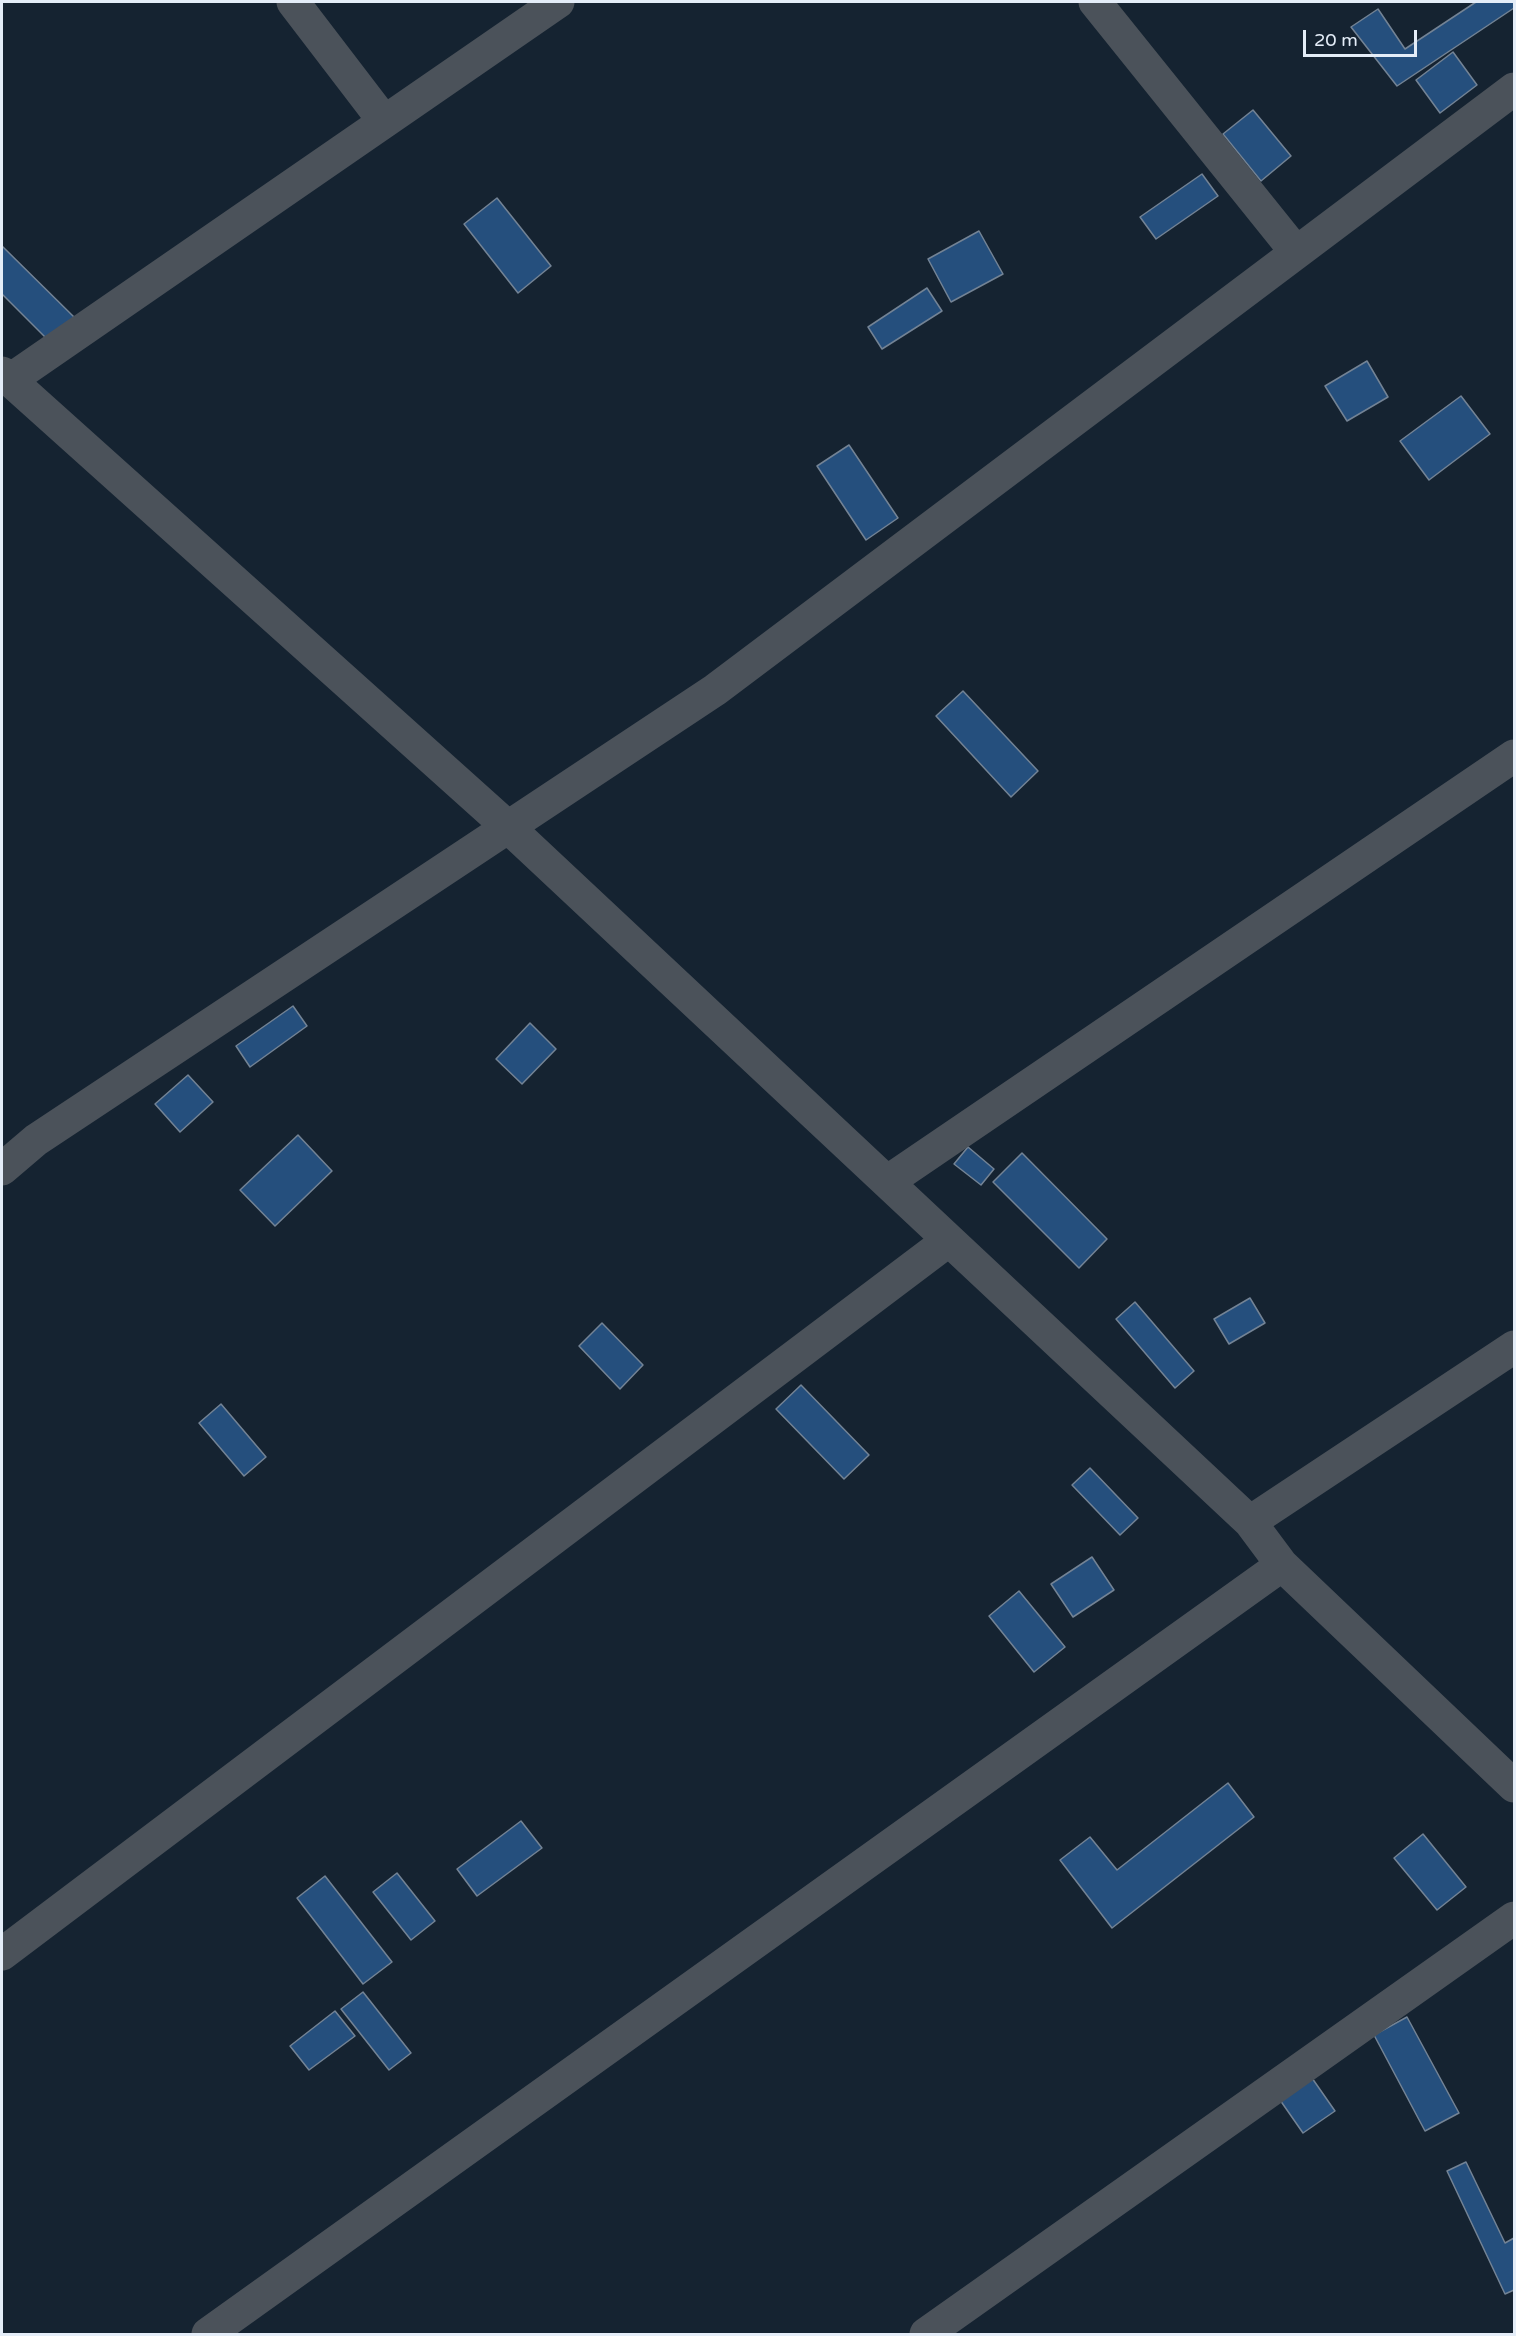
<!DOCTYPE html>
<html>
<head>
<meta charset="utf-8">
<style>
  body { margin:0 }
  #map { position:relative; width:1516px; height:2336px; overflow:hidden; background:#152331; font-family:"Varela Round",sans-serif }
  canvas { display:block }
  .frame { position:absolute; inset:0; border:3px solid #e4edf8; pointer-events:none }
  .scale { position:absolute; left:1303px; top:30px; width:114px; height:27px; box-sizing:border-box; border:3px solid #e4edf8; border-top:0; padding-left:8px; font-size:18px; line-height:21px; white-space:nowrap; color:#e4edf8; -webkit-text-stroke:4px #152331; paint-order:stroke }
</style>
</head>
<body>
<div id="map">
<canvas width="1516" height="2336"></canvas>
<div class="frame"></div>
<div class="scale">20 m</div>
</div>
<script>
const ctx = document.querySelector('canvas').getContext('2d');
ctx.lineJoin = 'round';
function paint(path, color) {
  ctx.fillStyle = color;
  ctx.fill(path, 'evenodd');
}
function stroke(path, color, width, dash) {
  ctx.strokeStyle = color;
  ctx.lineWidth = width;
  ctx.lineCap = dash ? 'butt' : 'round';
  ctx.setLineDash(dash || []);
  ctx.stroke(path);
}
const building = new Path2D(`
  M1476 2H1514V8L1397 86 1351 27 1378 9 1405 49Z
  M1453 52 1477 85 1440 113 1416 80Z
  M1253 110 1291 156 1261 181 1223 134Z
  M1202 174 1218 196 1156 239 1140 217Z
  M497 198 551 266 518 293 464 224Z
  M979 231 1003 274 951 302 928 259Z
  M2 246 74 317 50 342 2 294Z
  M927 288 942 311 882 349 868 327Z
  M1367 361 1388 397 1347 421 1325 386Z
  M1461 396 1490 434 1429 480 1400 441Z
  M849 445 898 518 866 540 817 466Z
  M963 691 1038 771 1011 797 936 716Z
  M293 1006 307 1026 250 1067 236 1046Z
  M530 1023 556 1049 522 1084 496 1059Z
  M188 1075 213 1102 180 1132 155 1104Z
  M298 1135 332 1171 275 1226 240 1190Z
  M968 1147 994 1169 981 1185 954 1164Z
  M1022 1153 1107 1239 1079 1268 993 1182Z
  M1250 1298 1265 1323 1229 1344 1214 1319Z
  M1135 1302 1194 1371 1175 1388 1116 1319Z
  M602 1323 643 1365 620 1389 579 1346Z
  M801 1385 869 1455 844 1479 776 1409Z
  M221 1404 266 1457 244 1476 199 1423Z
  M1090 1468 1138 1518 1120 1535 1072 1485Z
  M1092 1557 1114 1590 1073 1617 1051 1584Z
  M1019 1591 1065 1647 1034 1672 989 1616Z
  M1228 1783 1254 1817 1112 1928 1060 1860 1090 1837 1117 1870Z
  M521 1821 542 1848 477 1896 457 1869Z
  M1423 1834 1466 1887 1437 1910 1394 1858Z
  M397 1873 435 1921 411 1940 373 1892Z
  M325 1876 392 1962 363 1984 297 1898Z
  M363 1992 411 2053 389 2070 341 2009Z
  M335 2011 355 2036 309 2070 290 2046Z
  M1407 2017 1459 2113 1425 2131 1374 2035Z
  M1312 2078 1335 2111 1303 2133 1280 2100Z
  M1466 2162 1505 2243 1514 2238V2290L1505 2294 1447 2171Z`);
paint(building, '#254f7d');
stroke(building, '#738395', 1.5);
stroke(new Path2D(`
  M293 2 384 121
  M1095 2 1296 252
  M2 373 508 827 1250 1522 1282 1565 1514 1786
  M10 380 558 2
  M2 1169 36 1140 715 690 1514 89
  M887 1182 1514 756
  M1250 1522 1514 1347
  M2 1954 949 1240
  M208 2334 1282 1565
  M926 2334 1514 1918`), '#4b525a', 33);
</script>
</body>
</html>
